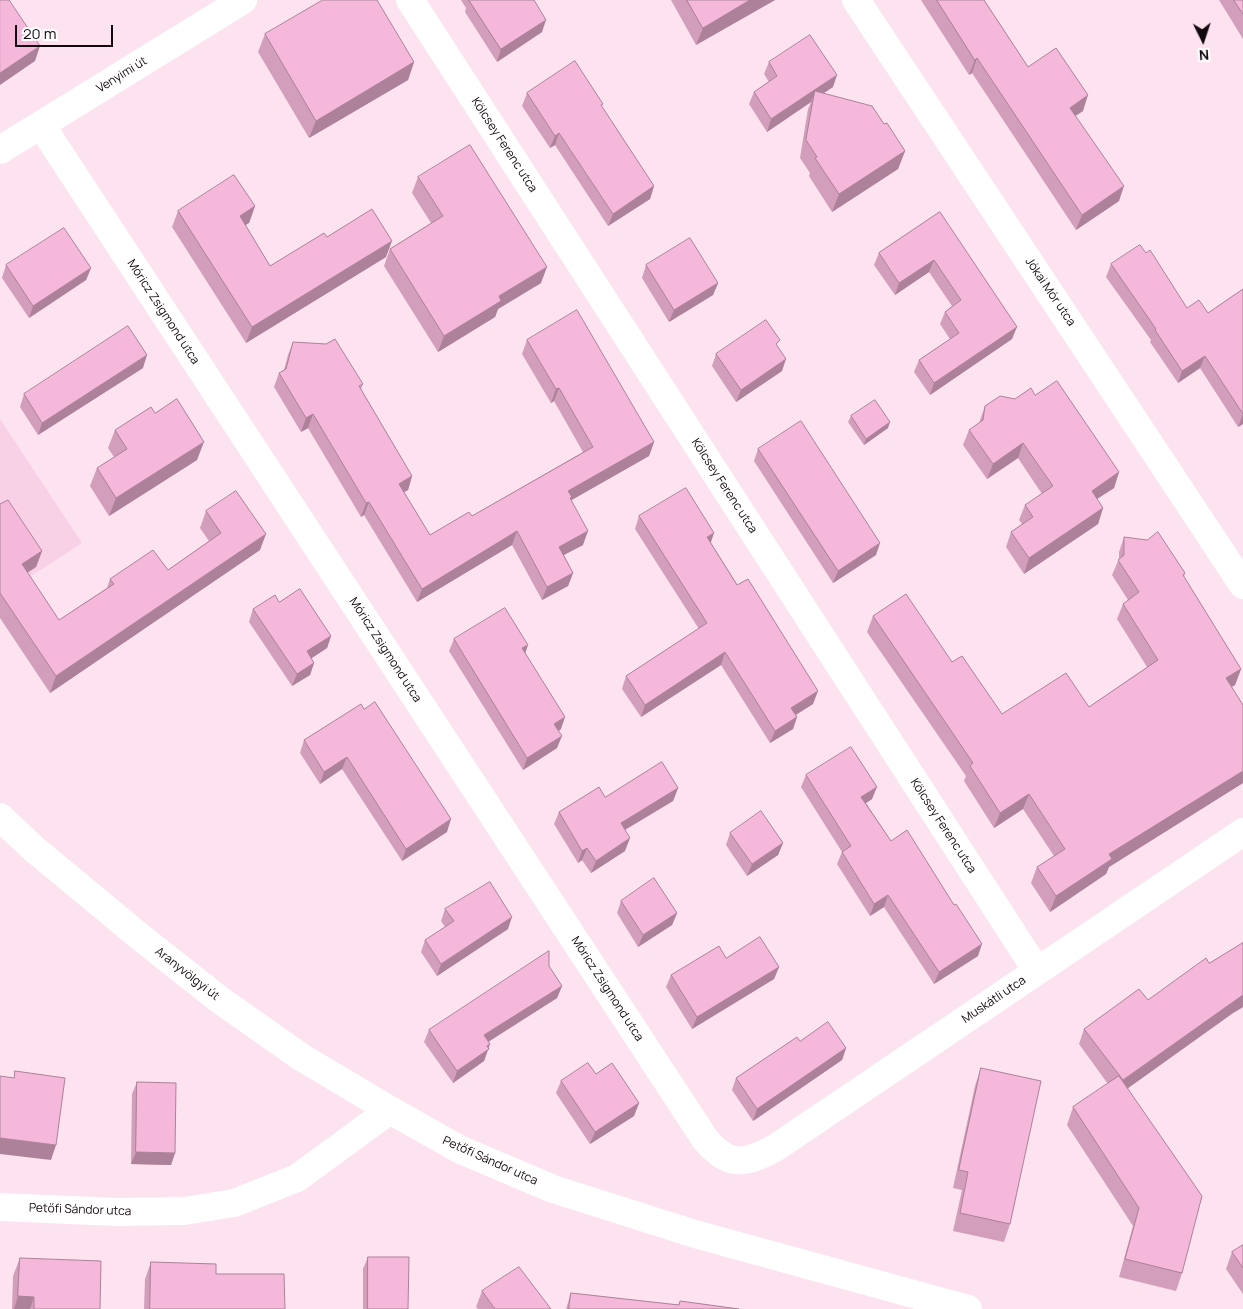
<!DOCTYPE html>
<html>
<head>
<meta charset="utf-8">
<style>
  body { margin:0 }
  #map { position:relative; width:1243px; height:1309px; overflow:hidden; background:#fde2f0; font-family:Manrope,sans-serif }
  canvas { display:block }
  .north { position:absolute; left:1178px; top:15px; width:50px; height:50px; -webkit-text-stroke:4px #fff; paint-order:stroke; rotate:176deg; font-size:14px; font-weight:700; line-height:20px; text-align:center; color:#12080e }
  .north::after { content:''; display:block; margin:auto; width:18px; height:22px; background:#12080e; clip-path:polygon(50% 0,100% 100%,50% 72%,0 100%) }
  .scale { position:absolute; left:15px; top:25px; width:98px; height:22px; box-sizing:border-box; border:2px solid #12080e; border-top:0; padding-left:6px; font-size:15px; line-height:18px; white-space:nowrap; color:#12080e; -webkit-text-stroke:4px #fff; paint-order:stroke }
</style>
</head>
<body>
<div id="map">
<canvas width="1243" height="1309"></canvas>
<div class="north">N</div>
<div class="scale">20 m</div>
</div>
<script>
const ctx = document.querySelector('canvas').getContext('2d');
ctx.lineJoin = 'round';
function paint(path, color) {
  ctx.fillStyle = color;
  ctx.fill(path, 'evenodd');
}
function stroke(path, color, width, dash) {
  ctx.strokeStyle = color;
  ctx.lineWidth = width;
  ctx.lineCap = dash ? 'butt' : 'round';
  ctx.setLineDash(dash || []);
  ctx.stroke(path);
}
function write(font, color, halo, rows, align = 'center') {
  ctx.font = font + ' Manrope,sans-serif';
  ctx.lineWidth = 4;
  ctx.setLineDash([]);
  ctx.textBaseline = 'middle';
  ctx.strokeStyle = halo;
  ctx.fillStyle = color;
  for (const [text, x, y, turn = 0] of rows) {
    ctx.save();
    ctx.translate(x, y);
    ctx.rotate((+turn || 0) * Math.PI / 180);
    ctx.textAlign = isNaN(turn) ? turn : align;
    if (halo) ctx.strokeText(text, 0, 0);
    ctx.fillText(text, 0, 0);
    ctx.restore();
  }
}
paint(new Path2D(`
  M0 419 82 543 0 596Z`), '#f9d1e7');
stroke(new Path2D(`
  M410 0 1037 971
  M856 0 1243 585
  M41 125 705 1139C729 1168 745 1164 775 1148L1243 832
  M0 150 243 0
  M0 817 34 849 139 936 220 1000 301 1057 390 1110 459 1149 553 1189 695 1234 968 1309
  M0 1207 117 1212 184 1211 234 1203 297 1178 390 1110`), '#fff', 28);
paint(new Path2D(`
  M461 0H534L542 32 497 62 465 12 466 8Z
  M671 0H775L696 45Z
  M921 0H984L1028 67 1083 111 1075 116 1119 201 1076 230 972 73 969 75Z
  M1219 0H1243V39Z
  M265 34 414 62 408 80 309 138 258 52Z
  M769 62 833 87 824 93 884 124 905 151 898 169 832 212 809 176 810 173 800 158 808 109 811 102 767 132 749 104 754 92 769 82 764 74Z
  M527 93 602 107 654 186 650 199 608 226 555 145 550 148 522 106Z
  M418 177 541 283 498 309 495 317 438 352 384 266 390 249 431 223 412 193Z
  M255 206 249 223 245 225 270 266 327 237 386 257 246 343 172 227 178 211Z
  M940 212 1012 339 930 395 914 372 919 360 950 339 940 324 945 312 952 306 929 272 895 295 874 265 879 253Z
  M1111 264 1187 308 1208 313 1243 289V424L1238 427 1200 368 1178 383 1150 342 1151 340 1106 277Z
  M6 265 91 268 86 280 29 318 2 278Z
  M646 265 718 283 713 295 669 322 642 278Z
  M527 340 654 442 649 456 571 500 583 545 564 555 573 573 568 586 542 600 512 545 417 602 364 515 361 517 308 428 301 432 274 387 279 373 284 370 288 355 293 342 363 384 361 389 412 476 408 490 404 492 430 535 472 516 583 452 554 401 551 403 522 354Z
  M778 347 782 371 736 402 712 366 716 354Z
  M143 368 38 435 20 407 24 394Z
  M1035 395 1119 472 1114 488 1097 499 1103 508 1098 524 1024 574 1006 547 1011 532 1022 524 1019 520 1025 505 1042 494 1018 458 987 479 963 445 969 430 979 423 985 406 1015 399Z
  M155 413 197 460 109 516 90 486 97 468 114 457 108 448 115 430Z
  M851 416 888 428 864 445 848 422Z
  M758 449 876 555 833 583 754 461Z
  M0 504 42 551 36 567 27 573 59 620 107 588 110 579 168 570 209 541 200 528 206 511 260 550 50 693 0 618Z
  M639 516 711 543 813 704 796 715 797 717 793 729 770 743 721 665 641 717 622 689 626 676 699 629 635 529Z
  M1124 537 1185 573 1184 577 1241 669 1235 685 1231 687 1243 705V783L1109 867 1106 874 1050 912 1031 883 1037 867 1054 856 1023 809 994 828 964 781 966 776 867 632 873 616 952 662 1002 714 1089 707 1147 667 1117 619 1123 604 1128 600 1112 575 1119 559V552Z
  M279 602 331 636 327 648 311 658 314 663 310 675 292 686 249 622 253 609Z
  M454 639 525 653 561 729 559 731 557 748 523 770 449 651Z
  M364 709 447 832 402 861 342 769 320 784 300 753 304 740Z
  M806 775 872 799 866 803 891 841 978 956 934 984 884 907 870 916 837 864 842 852 801 787Z
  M678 788 673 801 625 830V851L591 873 582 860 578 863 554 824 559 812 605 797Z
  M730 833 783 843 778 855 747 876 726 845Z
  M621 901 677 913 672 925 638 947 617 913Z
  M445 909 508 929 437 976 421 952 425 940 445 927 441 921Z
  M1243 943V1007L1233 1013 1128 1088 1182 1273 1176 1291 1119 1277 1133 1226 1067 1125 1073 1107 1108 1084 1079 1044 1084 1029 1148 1000Z
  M726 958 779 967 774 979 692 1029 666 987 671 975Z
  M562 986 557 998 488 1042 490 1044 484 1061 453 1083 424 1042 429 1030Z
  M800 1041 846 1048 842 1060 753 1121 732 1090 736 1078Z
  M981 1068 1010 1224 1004 1242 953 1231 962 1190 953 1188 975 1086Z
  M596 1074 639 1103 634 1116 590 1144 556 1093 561 1081Z
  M137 1082 175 1153 171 1165 131 1164 132 1094Z
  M1243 1245V1294L1226 1269 1232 1252Z
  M368 1257 408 1309H363V1269Z
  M20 1258 100 1309H12L13 1276Z
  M151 1262 216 1274 285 1309H144L145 1279Z
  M482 1291 551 1309H478L476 1307Z
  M571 1293 678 1305 680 1301 739 1309H566Z`), '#d39ebb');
paint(new Path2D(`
  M750 0H775L696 45 703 28Z
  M546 20 542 32 497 62 501 49Z
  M40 46 35 61 0 85V73Z
  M977 58 972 73 969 75 975 60Z
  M414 62 408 80 309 138 316 121Z
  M837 75 833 87 813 100 815 91 811 102 767 132 771 119Z
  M1088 95 1083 111 1064 123 1070 108Z
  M559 133 555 145 550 148 555 136Z
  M905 151 898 169 832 212 839 194Z
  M654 186 650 199 608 226 613 214Z
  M1124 186 1119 201 1076 230 1082 215Z
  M255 206 249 223 234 232 240 216Z
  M392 241 386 257 246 343 252 327Z
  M934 260 929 272 895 295 899 283Z
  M547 267 541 283 498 309 495 317 438 352 444 336 499 296Z
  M91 268 86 280 29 318 33 306Z
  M718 283 713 295 669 322 674 310Z
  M1017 327 1012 339 930 395 934 383Z
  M147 355 143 368 38 435 42 423Z
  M1205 356 1200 368 1178 383 1182 371Z
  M786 359 782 371 736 402 741 390Z
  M559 388 554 401 551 403 556 389Z
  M313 414 308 428 301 432 306 418Z
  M1243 414V424L1238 427Z
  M890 422 888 428 864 445 866 439Z
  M204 442 197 460 109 516 116 498Z
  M654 442 649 456 570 501 568 491Z
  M1023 443 1018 458 987 479 993 464Z
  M1119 472 1114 488 1086 506 1092 491Z
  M412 476 408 490 394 497 399 484Z
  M369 502 364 515 361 517 366 503Z
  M1103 508 1098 524 1024 574 1029 558Z
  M517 531 512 545 417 602 422 589Z
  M588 531 583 545 554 560 559 547Z
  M714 533 710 545 707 537Z
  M266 534 260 550 50 693 56 676Z
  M880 543 876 555 833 583 838 571Z
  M42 551 36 567 16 580 22 564Z
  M573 573 568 586 542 600 547 587Z
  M331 636 327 648 303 664 307 651Z
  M528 645 524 657 522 648Z
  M725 652 721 665 641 717 645 705Z
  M314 663 310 675 292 686 297 674Z
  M1241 669 1235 685 1220 694 1226 678Z
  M818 691 813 704 787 720 791 708Z
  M565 717 561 729 550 736 554 724Z
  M797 717 793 729 770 743 775 731Z
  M562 736 557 748 523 770 527 758Z
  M347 757 342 769 320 784 324 772Z
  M1243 771V783L1109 867 1106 874 1050 912 1056 896 1109 854Z
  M877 787 872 799 857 809 861 797Z
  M678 788 673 801 616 835 621 823Z
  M1029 794 1023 809 994 828 1000 813Z
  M451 819 447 832 402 861 406 849Z
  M630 838 625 851 591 873 596 861Z
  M783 843 778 855 747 876 752 864Z
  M587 848 582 860 578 863 582 851Z
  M888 895 884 907 870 916 874 904Z
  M677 913 672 925 638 947 643 935Z
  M512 917 508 929 437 976 441 964Z
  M982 944 978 956 934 984 939 972Z
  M779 967 774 979 692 1029 697 1017Z
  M562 986 557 998 480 1047 484 1035Z
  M1243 995V1007L1233 1013 1117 1096 1122 1081Z
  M490 1044 484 1061 453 1083 457 1071Z
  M846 1048 842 1060 753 1121 757 1109Z
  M639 1103 634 1116 590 1144 595 1132Z
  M0 1138 56 1145 51 1160 0 1154Z
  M136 1152 175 1153 171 1165 131 1164Z
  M18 1296 34 1297 30 1309H14Z`), '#ac8199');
const building = new Path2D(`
  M0 0H9L40 46 0 73Z
  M323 0H377L414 62 316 121 265 34Z
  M469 0H534L546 20 501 49Z
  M687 0H750L703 28Z
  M937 0H984L1028 67 1056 48 1088 95 1070 108 1124 186 1082 215 977 58 975 60Z
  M1234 0H1243V14Z
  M810 35 837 75 771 119 754 92 777 76 769 62Z
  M575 61 603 104 601 105 654 186 613 214 559 133 555 136 527 93Z
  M815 91 872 106 884 124 887 123 905 151 839 194 815 158 817 157 806 140Z
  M470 145 547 267 499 296 501 301 444 336 390 249 443 216 418 177Z
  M234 175 255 206 240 216 270 266 324 233 327 237 372 209 392 241 252 327 178 211Z
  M940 212 1017 327 934 383 919 360 959 333 945 312 961 300 934 260 899 283 879 253Z
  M64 228 91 268 33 306 6 265Z
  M690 238 718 283 674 310 646 265Z
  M1140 245 1146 253 1150 250 1187 308 1199 300 1208 313 1243 289V414L1205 356 1182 371 1155 330 1156 329 1111 264Z
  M577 310 654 442 568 491 572 497 570 498 588 531 559 547 573 573 547 587 517 531 422 589 369 502 366 503 313 414 306 418 279 373 286 369 293 342 326 344 335 339 363 384 359 386 412 476 399 484 430 535 469 512 472 516 593 447 559 388 556 389 527 340Z
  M766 320 780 340 776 344 786 359 741 390 716 354Z
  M128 326 147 355 42 423 24 394Z
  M1057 381 1119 472 1092 491 1103 508 1029 558 1011 532 1033 517 1025 505 1053 486 1023 443 993 464 969 430 983 420 985 406 1000 396 1015 399 1031 388 1035 395Z
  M177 399 204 442 116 498 97 468 127 449 115 430 151 407 155 413Z
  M875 400 890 422 866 439 851 416Z
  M801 421 880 543 838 571 758 449Z
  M686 488 714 533 707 537 737 585 748 579 818 691 791 708 797 717 775 731 725 652 645 705 626 676 707 623 639 516Z
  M236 491 266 534 56 676 0 593V504L8 500 42 551 22 564 59 620 114 584 110 579 153 550 168 570 221 533 206 511Z
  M1158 532 1185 573 1183 575 1241 669 1226 678 1243 705V771L1109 854 1112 859 1056 896 1037 867 1065 849 1029 794 1000 813 970 766 973 763 873 616 906 594 952 662 962 656 1002 714 1066 673 1089 707 1158 660 1123 604 1139 592 1118 560 1124 555V537L1147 540Z
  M300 589 331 636 307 651 314 663 297 674 253 609 275 595 279 602Z
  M505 608 528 645 522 648 565 717 554 724 562 736 527 758 454 639Z
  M375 702 451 819 406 849 347 757 324 772 304 740 361 704 364 709Z
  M851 747 877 787 861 797 891 841 907 830 954 905 956 904 982 944 939 972 888 895 874 904 842 852 851 846 806 775Z
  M662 762 678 788 621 823 630 838 596 861 587 848 582 851 559 812 599 787 605 797Z
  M761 811 783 843 752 864 730 833Z
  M654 878 677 913 643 935 621 901Z
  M490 882 512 917 441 964 425 940 454 921 445 909Z
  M760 937 779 967 697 1017 671 975 719 946 726 958Z
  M1243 943V995L1123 1080 1084 1029 1139 989 1148 1000 1206 958 1209 963Z
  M549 951V966L562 986 484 1035 490 1044 487 1046 489 1049 457 1071 429 1030Z
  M828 1022 846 1048 757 1109 736 1078 797 1037 800 1041Z
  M588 1063 596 1074 612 1063 639 1103 595 1132 561 1081Z
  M981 1068 1041 1081 1010 1224 960 1213 968 1172 959 1170Z
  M15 1071 65 1078 56 1145 0 1138V1076L14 1078Z
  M1119 1076 1202 1196 1182 1273 1125 1259 1139 1208 1073 1107Z
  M137 1082 176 1083 175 1153 136 1152Z
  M1243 1245V1268L1232 1252Z
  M368 1257H409L408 1309H368Z
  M20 1258 101 1261 100 1309H34V1297L18 1296Z
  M151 1262 216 1264V1274H284L285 1309H150Z
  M519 1267 551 1309H495L482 1291Z
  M571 1293 679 1305 680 1301 739 1309H569Z`);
paint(building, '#f5b8da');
stroke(building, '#ac8199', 1);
write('12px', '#12080e', '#fff', [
  ["Venyimi út",122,75,-32],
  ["Kölcsey Ferenc utca",504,145,57],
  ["Jókai Mór utca",1050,292,56],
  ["Móricz Zsigmond utca",163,312,57],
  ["Kölcsey Ferenc utca",724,486,57],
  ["Móricz Zsigmond utca",385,650,57],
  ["Kölcsey Ferenc utca",943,826,57],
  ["Aranyvölgyi út",187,974,38],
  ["Móricz Zsigmond utca",607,989,57],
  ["Muskátli utca",994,1000,-34],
  ["Petőfi Sándor utca",490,1161,24],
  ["Petőfi Sándor utca",80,1210,2]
]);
</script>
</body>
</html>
